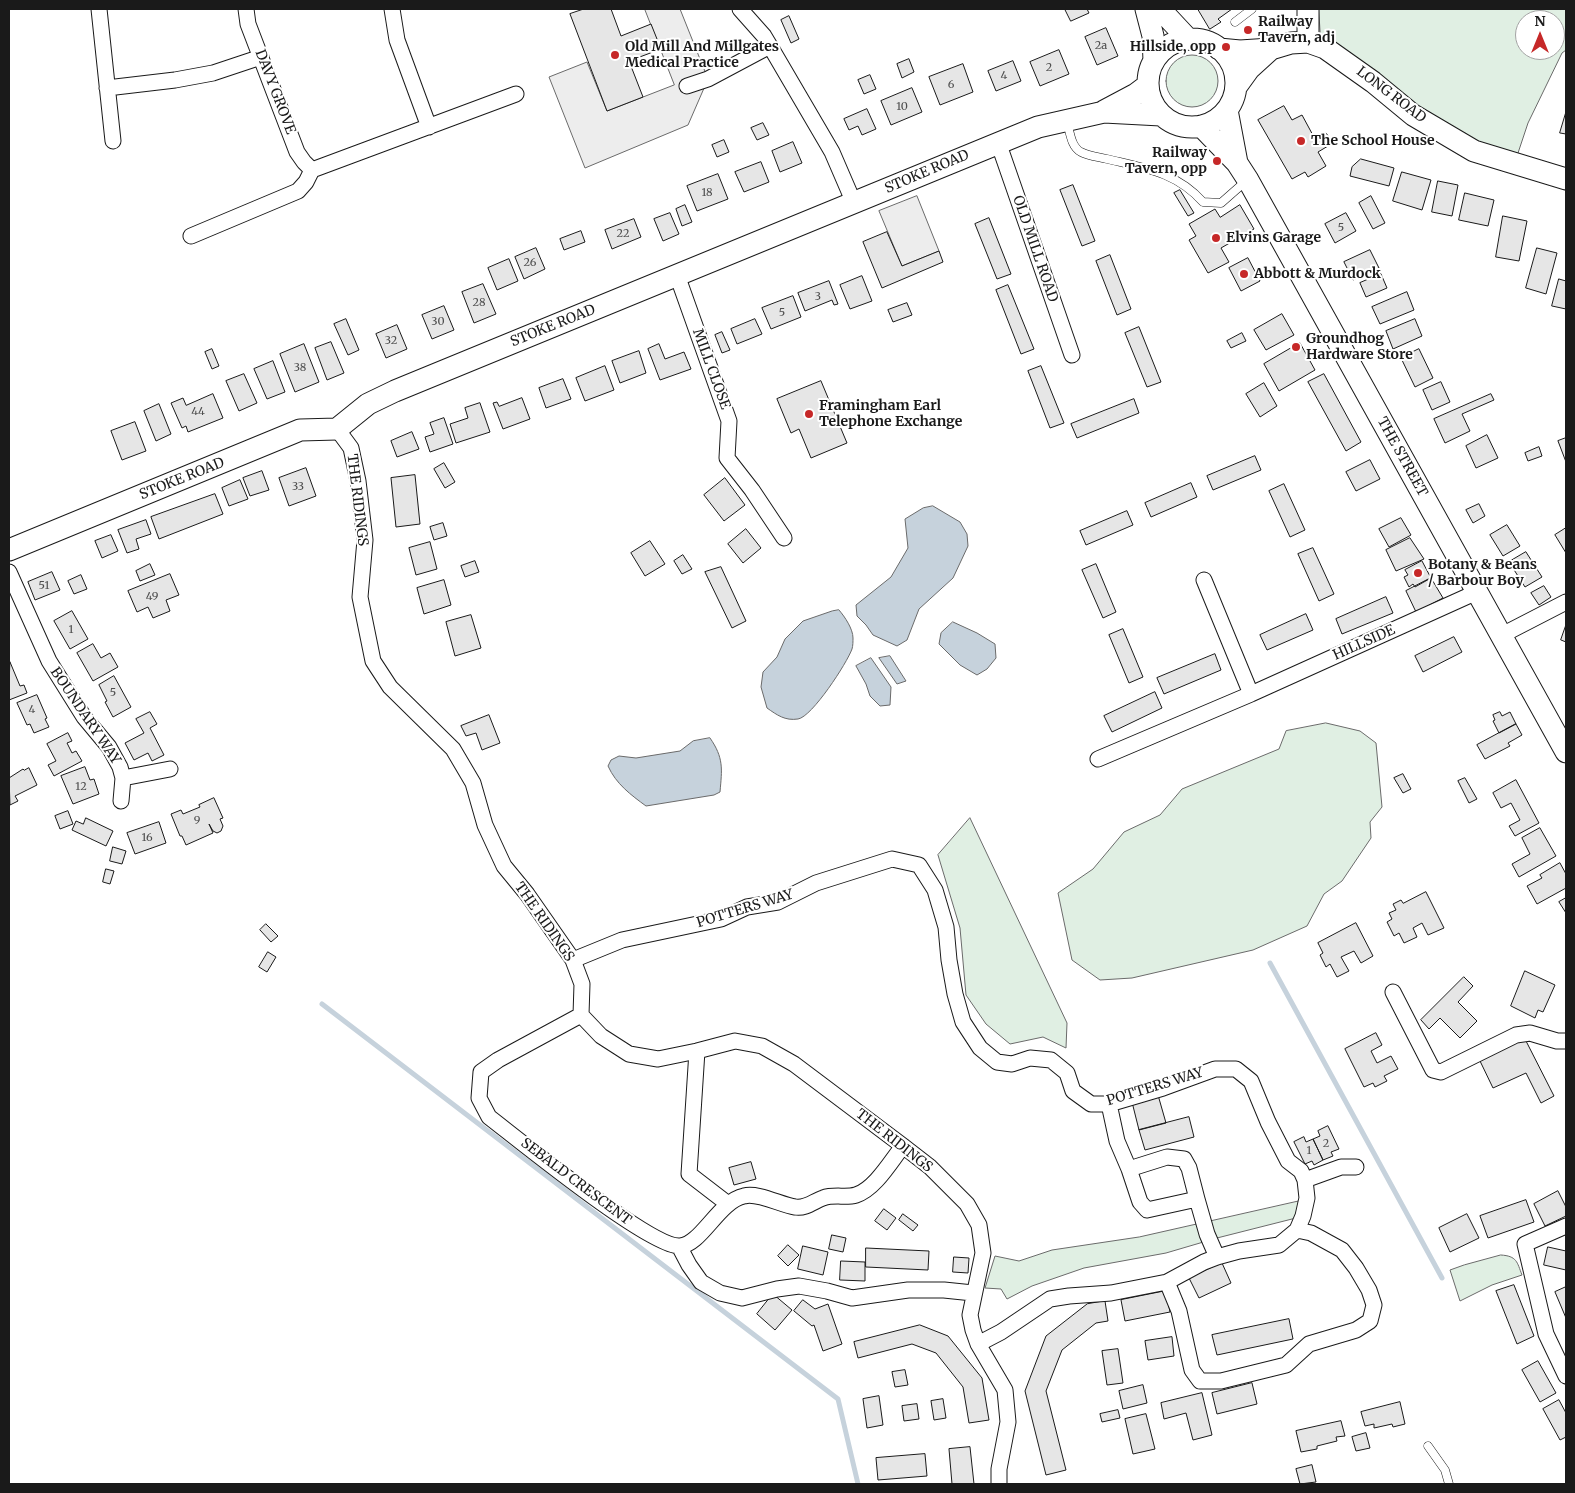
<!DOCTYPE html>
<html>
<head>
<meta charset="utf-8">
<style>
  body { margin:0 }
  #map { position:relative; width:1575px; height:1493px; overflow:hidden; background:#fff; font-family:Merriweather,serif }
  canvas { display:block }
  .frame { position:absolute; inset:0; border:10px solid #1a1a1a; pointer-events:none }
  .north { position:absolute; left:1515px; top:10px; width:50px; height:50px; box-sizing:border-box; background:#fff; border:1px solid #a3a3a3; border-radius:50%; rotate:0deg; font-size:14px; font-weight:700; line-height:20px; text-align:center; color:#1a1a1a }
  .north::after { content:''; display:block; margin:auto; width:18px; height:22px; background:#c62828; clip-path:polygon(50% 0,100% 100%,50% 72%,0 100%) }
</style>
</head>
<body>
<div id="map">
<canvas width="1575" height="1493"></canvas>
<div class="frame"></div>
<div class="north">N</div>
</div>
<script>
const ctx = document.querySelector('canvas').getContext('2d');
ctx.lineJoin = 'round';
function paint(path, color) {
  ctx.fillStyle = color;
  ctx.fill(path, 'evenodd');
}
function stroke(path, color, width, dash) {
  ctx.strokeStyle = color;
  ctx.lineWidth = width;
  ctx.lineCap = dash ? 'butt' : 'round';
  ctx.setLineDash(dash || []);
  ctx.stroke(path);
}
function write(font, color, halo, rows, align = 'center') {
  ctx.font = font + ' Merriweather,serif';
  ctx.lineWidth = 4;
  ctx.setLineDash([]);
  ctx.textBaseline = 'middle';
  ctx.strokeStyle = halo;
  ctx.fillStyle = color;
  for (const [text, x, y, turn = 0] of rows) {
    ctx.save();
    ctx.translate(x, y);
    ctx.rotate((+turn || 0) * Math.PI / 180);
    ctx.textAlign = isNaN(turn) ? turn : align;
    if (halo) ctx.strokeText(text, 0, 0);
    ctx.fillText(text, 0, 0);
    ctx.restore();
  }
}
const green = new Path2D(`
  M1319 9H1566V50L1562 53 1528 123 1517 156 1480 142 1447 127 1321 41ZM1525 20H1555V50H1525Z
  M1166 81a26 26 0 1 1 52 0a26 26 0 1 1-52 0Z
  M1326 723 1360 731 1376 743 1382 807 1370 822 1371 838 1342 881 1324 894 1307 926 1253 950 1132 978 1100 980 1072 960 1058 893 1093 869 1124 832 1160 815 1182 789 1279 749 1286 731Z
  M970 818 1067 1023 1066 1048 1043 1037 1010 1044 986 1024 966 995 960 928 938 855Z
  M1300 1201 1296 1218 1217 1238 1166 1253 1084 1268 1032 1286 1007 1299 1001 1289 985 1288 995 1256 1019 1261 1052 1250 1139 1237Z
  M1501 1255C1517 1256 1517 1262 1522 1275L1492 1285 1460 1301 1450 1270 1464 1265Z`);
paint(green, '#e0efe3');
stroke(green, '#6a6a6a', 1);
const parking = new Path2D(`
  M645 9H680L708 79 688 125 585 168 549 77 587 62 607 111 674 85Z
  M917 196 939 251 902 266 879 211Z`);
paint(parking, '#ededed');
stroke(parking, '#6a6a6a', 1);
const water = new Path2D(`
  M933 506 960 522 967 534 968 546 953 578 919 609 907 640 897 646 873 635 866 625 857 616 856 605 891 577 908 548 905 519 923 508Z
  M839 610C845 617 853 629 853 638 853 641 853 646 852 649 847 663 812 717 798 719 785 721 777 715 767 708L761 687 763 672 777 657 785 639 803 621 832 611Z
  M953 622 977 633 995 644 996 658 987 669 977 675 960 665 939 644 941 633Z
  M890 656 906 681 897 684 879 658Z
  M871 658 891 687 890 705 880 706 870 696 866 684 856 666Z
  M710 738C724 758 722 769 720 792L714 795 646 806C631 795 616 784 608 766L611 760 619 756 636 758 680 751 693 741Z`);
paint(water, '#c6d2dc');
stroke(water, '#6a6a6a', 1);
stroke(new Path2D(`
  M1270 963 1442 1278
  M322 1004 838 1399 858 1484`), '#c6d2dc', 5);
const building = new Path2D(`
  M584 9H611L621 36 651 24 661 49 629 61 643 97 607 111 570 14Z
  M1065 9H1087L1089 13 1071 21Z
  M1198 9H1232L1218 19 1221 22 1210 29Z
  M789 16 799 39 791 43 781 20Z
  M1106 28 1118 56 1097 65 1085 37Z
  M1059 50 1069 74 1040 86 1030 62Z
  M909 59 914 72 902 78 897 64Z
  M1013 61 1021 81 996 91 988 71Z
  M963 64 973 92 940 105 929 77Z
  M870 75 876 89 864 94 858 80Z
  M912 88 922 112 891 125 881 101Z
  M1284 106 1292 120 1302 115 1315 139 1326 133 1333 143 1318 152 1326 166 1308 177 1305 172 1292 179 1258 120Z
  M867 109 876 129 862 135 858 126 849 130 844 119Z
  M1566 112V134L1560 133Z
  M763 123 769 135 757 140 751 128Z
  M724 140 729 152 717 157 712 145Z
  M793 142 802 163 780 172 772 151Z
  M1361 159 1394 168 1389 186 1350 176 1352 167Z
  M761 162 769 182 744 192 735 172Z
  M1402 172 1431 180 1422 210 1393 201Z
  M718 174 728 199 697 211 687 186Z
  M1438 181 1458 185 1452 216 1432 212Z
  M1073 185 1095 241 1082 246 1060 190Z
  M1180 190 1194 213 1188 216 1174 193Z
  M1465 193 1494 200 1488 226 1459 220Z
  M1371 196 1385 223 1373 229 1359 203Z
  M685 205 692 222 682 226 676 209Z
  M1240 205 1254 229 1221 248 1229 262 1208 273 1189 240 1196 236 1189 224 1215 209 1220 217Z
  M670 213 679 234 663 241 654 219Z
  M1346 213 1356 231 1335 243 1325 224Z
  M1503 216 1527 221 1519 261 1496 257Z
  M989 218 1011 274 997 279 975 224Z
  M634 219 641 237 612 249 605 230Z
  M581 231 585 242 564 250 560 239Z
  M887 232 902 266 939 251 943 262 882 288 863 242Z
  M536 248 545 269 524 279 515 257Z
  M1537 248 1557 253 1546 294 1526 288Z
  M1370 250 1379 268 1353 280 1344 262Z
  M1110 255 1131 309 1117 315 1096 261Z
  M1248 258 1260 281 1241 291 1229 268Z
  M509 259 518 281 497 290 488 268Z
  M1381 274 1387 288 1366 297 1360 283Z
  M862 276 872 301 850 309 840 285Z
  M1559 279 1566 281V309L1552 306Z
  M829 281 838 304 834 305 832 300 805 311 798 293Z
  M483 284 496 314 474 323 462 292Z
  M1008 285 1034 349 1021 354 996 290Z
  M1407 292 1414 310 1380 324 1372 307Z
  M793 296 801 317 771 329 762 308Z
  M907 303 912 315 893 322 888 310Z
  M444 306 454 330 432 339 422 315Z
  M1282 314 1294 335 1266 350 1254 330Z
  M346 319 359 350 348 355 334 324Z
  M755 319 762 334 737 344 731 329Z
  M1415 319 1422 336 1393 349 1386 331Z
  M397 325 407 349 386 358 376 334Z
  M1139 327 1161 382 1147 387 1125 333Z
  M722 332 730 350 722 353 715 335Z
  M1242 333 1246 341 1231 348 1227 341Z
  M331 342 344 373 327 380 315 348Z
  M1300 343 1315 370 1279 391 1264 364Z
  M304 344 319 382 295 392 280 354Z
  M659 344 665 359 684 352 691 369 660 380 648 349Z
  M212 349 219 366 212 369 205 352Z
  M1419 349 1433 378 1415 387 1401 358Z
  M639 351 646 373 620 383 612 361Z
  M273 361 285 392 267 399 254 369Z
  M605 366 614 390 585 401 576 378Z
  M1041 366 1064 423 1050 428 1028 371Z
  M244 374 257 403 239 411 226 381Z
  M1324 374 1361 442 1346 451 1308 382Z
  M563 379 571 399 546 408 539 388Z
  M821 381 847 443 811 458 799 429 791 433 777 399Z
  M1441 382 1450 402 1432 410 1423 390Z
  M1264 383 1277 406 1260 417 1246 394Z
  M213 394 223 418 188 432 186 426 182 428 171 403 183 398 186 405Z
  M1491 394 1494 400 1462 414 1470 431 1445 443 1434 419Z
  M522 398 530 419 503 429 493 403 497 402 499 406Z
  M1134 399 1139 413 1077 438 1071 424Z
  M480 403 490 432 456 443 450 424 468 418 465 408Z
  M159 404 171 434 156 441 144 411Z
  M444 418 453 444 430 452 425 437 434 434 430 423Z
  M135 422 146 451 122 460 111 431Z
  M412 432 419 449 397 457 391 441Z
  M1487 435 1498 458 1476 468 1466 446Z
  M1566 438V462L1558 441Z
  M1539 447 1542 456 1528 461 1525 453Z
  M1255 456 1261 470 1213 490 1207 476Z
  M1370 460 1380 479 1356 491 1346 472Z
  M444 463 455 482 445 488 434 469Z
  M306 468 316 496 289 506 279 478Z
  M262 471 269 490 250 496 243 478Z
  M415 475 420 524 396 527 391 478Z
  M725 478 745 505 724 521 704 495Z
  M240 480 248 499 229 506 222 488Z
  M1191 483 1197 497 1151 517 1145 503Z
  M1284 484 1305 530 1290 537 1269 491Z
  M215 494 223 514 159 539 151 517Z
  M1479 504 1485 516 1473 523 1466 510Z
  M1127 511 1133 525 1086 545 1080 531Z
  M1401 518 1411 535 1389 547 1379 529Z
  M146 520 151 534 136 539 139 549 127 553 118 530Z
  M443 523 447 536 434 540 430 527Z
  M1507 525 1520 546 1503 556 1490 535Z
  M1566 528V553L1555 535Z
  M746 529 761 548 743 563 728 544Z
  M111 535 118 551 102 558 95 541Z
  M1410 538 1424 559 1396 571 1386 550Z
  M650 541 665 564 645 576 631 553Z
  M430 542 437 569 416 575 409 548Z
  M1313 548 1334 594 1319 601 1298 554Z
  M1526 552 1542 577 1525 587 1509 562Z
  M683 555 692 569 682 574 674 561Z
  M475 561 479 572 465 577 461 566Z
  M1422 561 1431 578 1415 587 1413 584 1409 587 1404 577 1408 575 1405 570Z
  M150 564 155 575 140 581 136 571Z
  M1096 564 1116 612 1103 618 1082 570Z
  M721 567 746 621 732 628 705 572Z
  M52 572 60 590 35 600 28 582Z
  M170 574 179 595 166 600 170 611 153 618 148 607 137 612 128 591Z
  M81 575 87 589 74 594 68 581Z
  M1431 578 1443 598 1416 612 1406 591Z
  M444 580 451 605 424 614 417 588Z
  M1544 586 1551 597 1539 605 1531 593Z
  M1386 597 1393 613 1342 634 1336 619Z
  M72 611 88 639 70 649 54 621Z
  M1306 614 1313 630 1267 650 1260 635Z
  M471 615 481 648 455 656 446 622Z
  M1566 625V642L1561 640Z
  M1123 629 1143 677 1129 683 1109 635Z
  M1454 637 1462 652 1423 672 1415 656Z
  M93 644 101 658 110 653 118 667 93 681 77 653Z
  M1215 654 1221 670 1164 694 1157 678Z
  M10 662 20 686 24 685 27 693 9 700Z
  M114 676 131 707 113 717 105 702 107 701 99 685Z
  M1155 692 1162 708 1112 732 1104 716Z
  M37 695 47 718 45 719 49 727 34 733 30 724 27 725 17 703Z
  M150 712 157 724 150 728 164 755 152 761 148 753 134 760 125 743 144 733 136 719Z
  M1500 712 1502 716 1510 712 1516 724 1499 733 1493 721 1495 720 1493 715Z
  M489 715 500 743 482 750 476 733 466 736 461 726Z
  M1516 724 1522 735 1508 743 1510 746 1485 759 1477 745Z
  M68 733 72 741 67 743 72 753 76 751 82 761 54 776 48 765 56 761 47 744Z
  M85 767 90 780 94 779 99 794 73 804 61 776Z
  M29 768 37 785 15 796 18 801 10 805 9 778 23 769 24 770Z
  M1403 774 1411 789 1403 793 1394 778Z
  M1465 778 1477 799 1469 803 1458 781Z
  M1516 780 1539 823 1515 836 1509 826 1520 820 1511 803 1501 808 1493 793Z
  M214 798 223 818 220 819 223 826 221 831 217 833 213 831 209 824 213 833 186 845 182 836H180L171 814 181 810 183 814 200 807 199 805Z
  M68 811 73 824 60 829 55 816Z
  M86 818 113 831 106 846 72 830 76 821 83 824Z
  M159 822 166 843 135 854 127 833Z
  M1540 828 1556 856 1519 877 1512 864 1530 854 1522 838Z
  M113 847 126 851 122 864 110 861Z
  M1560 863 1566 874V888L1537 904 1527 886 1542 878 1540 875Z
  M106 869 114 871 110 884 103 882Z
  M1426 892 1444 928 1428 935 1422 923 1413 928 1417 937 1404 943 1399 933 1394 936 1387 922 1392 919 1389 913 1396 910 1393 904 1401 900 1403 903Z
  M1566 898V913L1559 902Z
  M1356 923 1373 956 1361 963 1354 951 1341 957 1349 971 1337 977 1330 964 1326 967 1320 955 1323 953 1318 943Z
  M266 924 278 936 271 942 260 930Z
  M268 952 276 957 267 972 259 967Z
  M1525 971 1555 985 1543 1012 1538 1010 1535 1018 1511 1006Z
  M1464 977 1473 986 1458 1002 1477 1021 1460 1038 1440 1018 1429 1029 1421 1020Z
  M1376 1033 1382 1045 1371 1051 1377 1063 1391 1056 1398 1069 1384 1076 1387 1081 1375 1087 1373 1083 1364 1087 1345 1049Z
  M1525 1039 1554 1096 1541 1103 1526 1073 1493 1088 1480 1061Z
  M1158 1095 1166 1123 1139 1130 1132 1102Z
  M1189 1117 1194 1137 1145 1150 1139 1130Z
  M1328 1126 1339 1149 1331 1152 1333 1156 1323 1160 1313 1139 1320 1136 1318 1131Z
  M1304 1137 1306 1142 1313 1139 1323 1160 1314 1165 1312 1161 1305 1164 1294 1142Z
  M751 1162 756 1179 734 1185 729 1168Z
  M1558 1191 1566 1207V1216L1545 1226 1534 1204Z
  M1526 1200 1534 1222 1488 1238 1480 1216Z
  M884 1209 896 1218 887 1230 875 1221Z
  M903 1214 918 1225 913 1231 899 1220Z
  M1467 1214 1479 1238 1450 1252 1439 1228Z
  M832 1235 846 1238 843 1252 829 1249Z
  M788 1245 799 1255 788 1266 778 1256Z
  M803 1246 828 1252 823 1275 798 1269Z
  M1548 1247 1566 1251V1270L1544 1265Z
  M866 1248 929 1251 928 1270 866 1267Z
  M954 1257 969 1258 968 1273 953 1272Z
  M841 1261 865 1262V1281L840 1280Z
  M1222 1263 1231 1283 1199 1298 1189 1278Z
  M1514 1285 1534 1336 1517 1344 1496 1291Z
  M1566 1287V1318L1555 1292Z
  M1166 1291 1170 1312 1125 1321 1121 1300Z
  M773 1294 792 1310 775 1330 757 1314Z
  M803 1300 815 1309 828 1304 842 1344 823 1351 814 1325 812 1326 794 1311Z
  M1105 1301 1108 1321 1096 1323 1062 1350 1046 1391 1066 1470 1046 1475 1025 1391 1046 1336 1087 1304Z
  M1289 1319 1293 1339 1217 1355 1212 1335Z
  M920 1325 948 1336 982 1378 989 1420 969 1423 963 1387 936 1353 912 1344 858 1358 854 1342Z
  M1172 1337 1174 1356 1148 1360 1145 1341Z
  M1118 1349 1123 1383 1107 1385 1102 1351Z
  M1538 1361 1556 1393 1540 1402 1522 1370Z
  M905 1370 908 1385 895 1387 892 1372Z
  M1252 1383 1257 1404 1217 1414 1212 1393Z
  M1143 1385 1147 1403 1123 1409 1119 1391Z
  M1202 1393 1212 1435 1193 1440 1186 1413 1164 1419 1161 1403Z
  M879 1396 883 1425 867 1428 863 1399Z
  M943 1399 946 1418 934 1420 931 1401Z
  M1559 1400 1566 1413V1437L1560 1440 1543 1409Z
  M1400 1402 1405 1424 1393 1427 1392 1424 1374 1428V1424L1365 1426 1361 1412Z
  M917 1404 919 1419 904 1421 902 1406Z
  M1118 1410 1120 1418 1102 1422 1100 1414Z
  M1146 1414 1155 1449 1133 1454 1125 1419Z
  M1341 1421 1345 1436 1336 1437 1337 1441 1317 1446V1449L1301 1452 1296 1431Z
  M1366 1433 1370 1448 1356 1451 1352 1437Z
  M970 1447 974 1484H952L949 1449Z
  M925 1454 927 1476 878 1480 876 1458Z
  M1312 1465 1316 1482 1300 1484 1296 1469Z`);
paint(building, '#e6e6e6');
stroke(building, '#1a1a1a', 1);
const lane = new Path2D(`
  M1235 22 1252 9
  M1067 122C1070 132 1071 147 1081 152 1088 156 1099 157 1107 159 1145 168 1176 172 1203 202L1221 203 1246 181
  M1428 1446 1445 1470 1449 1484`);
const street = new Path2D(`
  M99 9 113 141
  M246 9 248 24 297 152 304 162 312 170
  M392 9 397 40 429 127
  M740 9 764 36 770 46
  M687 86 708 79 770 46 832 152 854 203
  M107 88 175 80 213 73 261 57
  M998 142 1072 355
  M191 236 298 191 306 182 312 170 516 94
  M677 275 729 421 727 458 752 490 784 538
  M337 429 351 448 358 481 365 540 360 597 373 661 390 687 453 749 473 783 485 825 504 866 527 894 573 960 582 984 581 1015 601 1036 629 1054 658 1059 697 1051 735 1041 762 1046 794 1064 903 1146 930 1167 967 1204 979 1225 983 1253 970 1315 973 1330 978 1344 1005 1390 1008 1422 999 1469V1484
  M9 572 49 661 84 717 109 747 120 767 123 778 121 801
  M1204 580 1251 694
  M1502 635 1566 602
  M1098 759 1251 694 1477 592
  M123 778 170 769
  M573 960 622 940 721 919 747 907 778 902 816 883 892 859 919 865 935 890 946 927 949 960 955 994 963 1022 980 1048 997 1062 1012 1064 1030 1058 1051 1060 1067 1073 1073 1091 1091 1104H1109L1163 1088 1215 1069H1236L1251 1081 1268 1122 1288 1161 1301 1171 1305 1180 1307 1198 1303 1216 1297 1230 1279 1245 1239 1251 1217 1257 1204 1262 1167 1282 1111 1293 1069 1296 1050 1299 1001 1332 978 1344
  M1393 992 1433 1070 1441 1072 1516 1035 1530 1033 1557 1041H1566
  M581 1015 498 1060 481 1072 479 1098 489 1117C519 1140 651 1248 680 1246 701 1245 719 1201 744 1196 758 1192 781 1205 795 1207 806 1209 814 1201 823 1198 834 1194 846 1198 856 1195 875 1189 891 1161 903 1146
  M697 1051 689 1174 728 1204
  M1109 1104 1117 1141 1129 1169 1140 1202 1147 1210 1197 1199 1207 1234 1217 1257
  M1129 1169 1167 1157 1184 1159 1189 1168 1197 1199
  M1305 1180 1341 1167H1356
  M1566 1226 1525 1244 1546 1334 1566 1376
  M679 1246 689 1265 701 1282 720 1293 742 1298 777 1289 799 1286 827 1291 852 1298 908 1290H944L973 1293
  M1167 1282 1179 1311 1192 1370 1200 1381H1221L1286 1365 1309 1344 1356 1330 1370 1321 1374 1305 1369 1290 1356 1268 1342 1250 1311 1233 1297 1230`);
const secondary = new Path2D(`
  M1146 9 1153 36 1154 61
  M1160 9 1188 39
  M1148 83a44 44 0 1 1 88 0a44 44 0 1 1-88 0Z
  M1308 42V9
  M1219 49 1240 51 1271 49 1291 43 1308 42 1325 48 1373 82 1413 115 1474 151 1566 179
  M1236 87 1249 69 1271 49
  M1227 110 1237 163
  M1104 111 1136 94 1148 85
  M1201 126 1237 163 1248 180 1566 752
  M9 550 300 430 337 429 368 404 395 391 1038 127 1104 112 1161 115`);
stroke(lane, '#1a1a1a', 9);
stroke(street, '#1a1a1a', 17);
stroke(secondary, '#1a1a1a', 23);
stroke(lane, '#fff', 8);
stroke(street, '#fff', 15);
stroke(secondary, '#fff', 21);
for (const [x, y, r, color] of [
  [1248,30,5,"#c62828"],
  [1226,47,5,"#c62828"],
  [615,55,5,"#c62828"],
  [1301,141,5,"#c62828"],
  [1217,161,5,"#c62828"],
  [1216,238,5,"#c62828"],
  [1244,274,5,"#c62828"],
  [1296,347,5,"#c62828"],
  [809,414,5,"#c62828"],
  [1418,573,5,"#c62828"]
]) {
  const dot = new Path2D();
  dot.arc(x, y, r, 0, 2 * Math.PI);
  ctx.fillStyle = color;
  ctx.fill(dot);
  stroke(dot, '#fff', 2);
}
write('11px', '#4d4d4d', null, [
  ["2a",1101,46],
  ["2",1049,68],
  ["4",1004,76],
  ["6",951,85],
  ["10",902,107],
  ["18",707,193],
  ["5",1341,228],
  ["22",623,234],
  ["26",530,263],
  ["3",818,297],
  ["28",479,303],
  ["5",782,313],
  ["30",438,322],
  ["32",391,341],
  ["38",300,368],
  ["44",198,412],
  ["33",298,487],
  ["51",44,586],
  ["49",152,597],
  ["1",71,630],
  ["5",113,693],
  ["4",32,710],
  ["12",81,787],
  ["9",197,821],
  ["16",147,838],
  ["2",1326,1144],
  ["1",1309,1151]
]);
write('bold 14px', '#1a1a1a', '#fff', [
  ["Railway",1258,22],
  ["Tavern, adj",1258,38],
  ["Old Mill And Millgates",625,47],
  ["Medical Practice",625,63],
  ["Hillside, opp",1216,47,"right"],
  ["The School House",1311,141],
  ["Railway",1207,153,"right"],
  ["Tavern, opp",1207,169,"right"],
  ["Elvins Garage",1226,238],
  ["Abbott & Murdock",1254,274],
  ["Groundhog",1306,339],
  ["Hardware Store",1306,355],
  ["Framingham Earl",819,406],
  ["Telephone Exchange",819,422],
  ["Botany & Beans",1428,565],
  ["/ Barbour Boy",1428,581]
], 'left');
write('14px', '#1a1a1a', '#fff', [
  ["DAVY GROVE",275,92,69],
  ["LONG ROAD",1391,95,37],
  ["STOKE ROAD",927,172,-23],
  ["OLD MILL ROAD",1035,249,71],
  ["STOKE ROAD",553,326,-22],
  ["MILL CLOSE",711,369,70],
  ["THE STREET",1402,457,61],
  ["STOKE ROAD",182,479,-22],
  ["THE RIDINGS",357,500,83],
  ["HILLSIDE",1364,643,-24],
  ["BOUNDARY WAY",85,716,56],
  ["POTTERS WAY",745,909,-17],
  ["THE RIDINGS",544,922,55],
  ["POTTERS WAY",1155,1087,-17],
  ["THE RIDINGS",894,1141,38],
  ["SEBALD CRESCENT",576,1182,37]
]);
</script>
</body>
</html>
